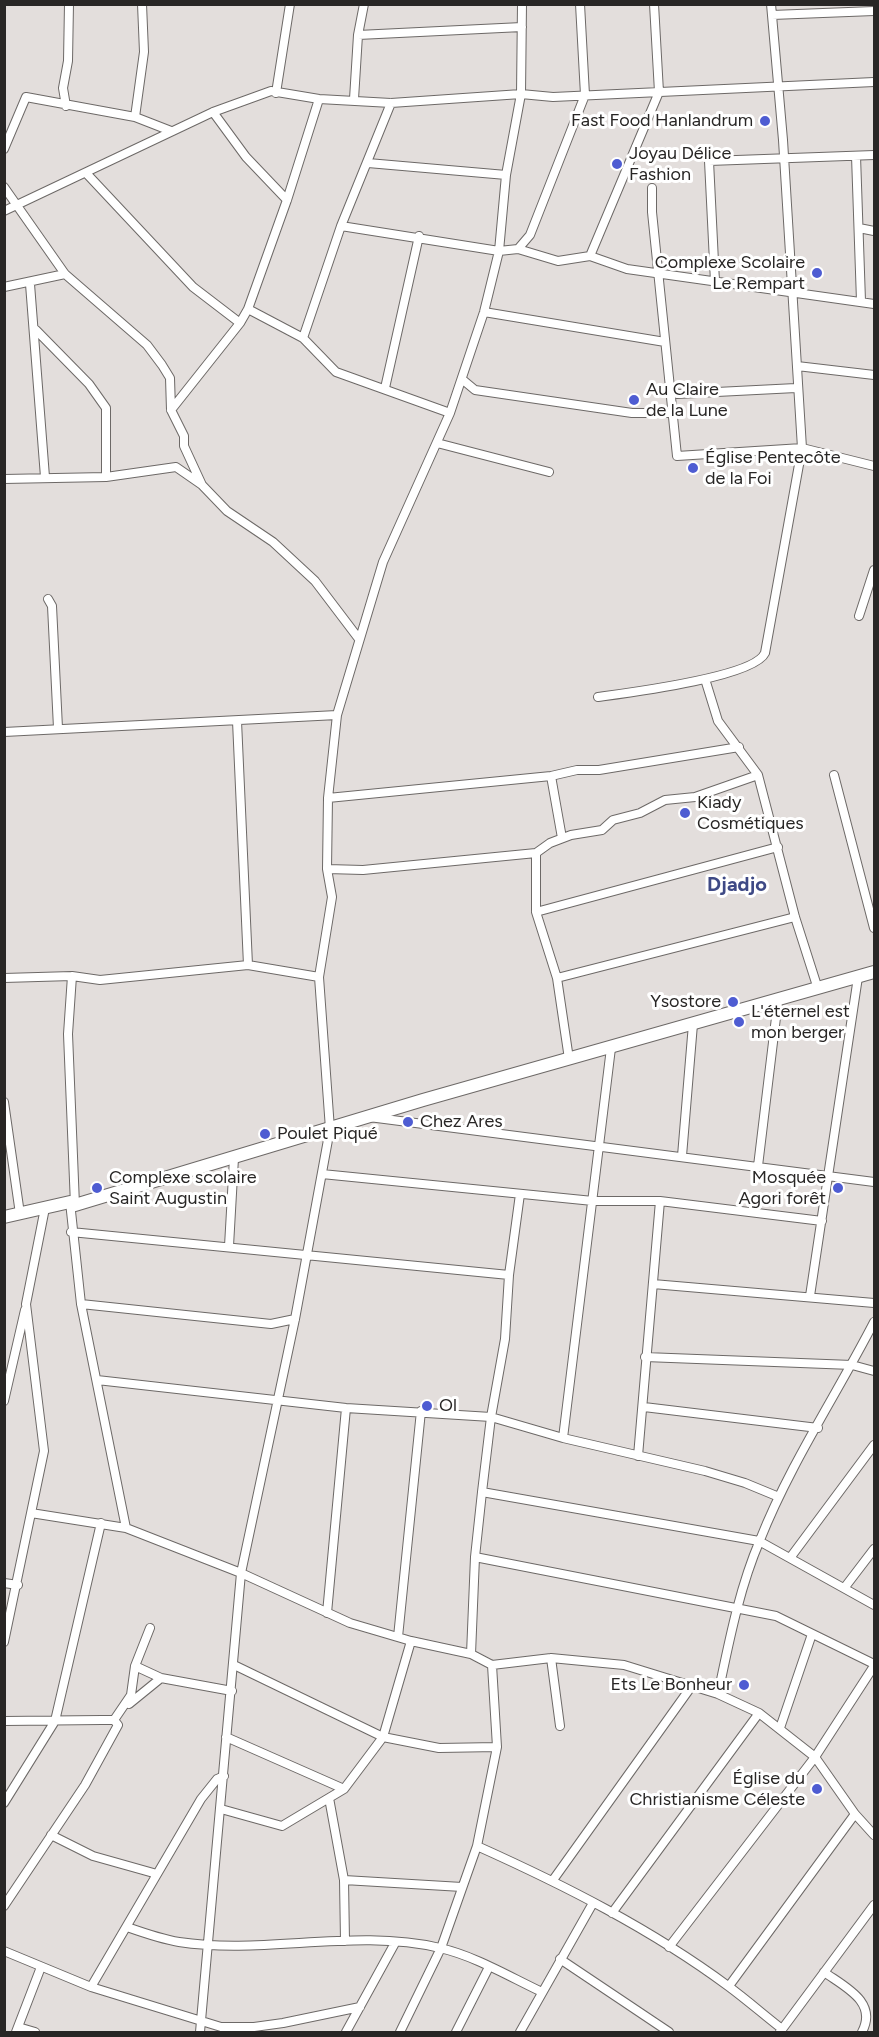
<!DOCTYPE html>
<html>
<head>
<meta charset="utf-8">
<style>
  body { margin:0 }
  #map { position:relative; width:879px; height:2037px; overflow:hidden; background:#e3dedc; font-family:Figtree,sans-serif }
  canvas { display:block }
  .frame { position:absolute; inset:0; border:6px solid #282625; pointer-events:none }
</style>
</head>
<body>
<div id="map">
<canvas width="879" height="2037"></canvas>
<div class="frame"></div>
</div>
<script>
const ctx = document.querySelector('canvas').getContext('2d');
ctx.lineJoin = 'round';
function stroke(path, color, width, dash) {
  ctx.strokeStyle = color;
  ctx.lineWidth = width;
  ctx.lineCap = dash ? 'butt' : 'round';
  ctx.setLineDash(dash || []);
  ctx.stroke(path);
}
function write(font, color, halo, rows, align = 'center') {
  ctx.font = font + ' Figtree,sans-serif';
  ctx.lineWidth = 6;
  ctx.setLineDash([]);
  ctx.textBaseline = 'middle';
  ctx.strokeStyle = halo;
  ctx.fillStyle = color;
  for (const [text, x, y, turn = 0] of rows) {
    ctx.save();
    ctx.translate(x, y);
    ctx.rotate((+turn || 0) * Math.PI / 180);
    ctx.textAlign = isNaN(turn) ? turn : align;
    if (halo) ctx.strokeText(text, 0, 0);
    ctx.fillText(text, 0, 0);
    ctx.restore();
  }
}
const street = new Path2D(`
  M772 15 874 11
  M358 35 522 27
  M276 93 290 4
  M354 99 358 35 364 4
  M66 106 63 88 68 61 69 4
  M213 112 246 157 287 200
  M135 117 144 52 142 4
  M4 149 26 97 135 117 171 131
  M856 156 861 301
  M368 163 506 175
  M87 174 193 287 240 323
  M4 187 65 274 147 345 162 365 170 378 171 410 184 436V446L202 485 227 511 273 542 315 581 359 639
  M652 188V212L677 456 802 448 874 466
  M4 211 213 112 271 91 319 99 391 103 521 94 553 97 874 82
  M341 226 499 251 518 249 558 261 590 256 627 269 874 304
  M859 228 874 231
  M518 249 530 235 585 95 580 4
  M590 256 659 92 654 4
  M715 282 709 161 874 155
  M30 284 45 477
  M4 287 65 274
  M248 309 303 338 336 372 450 413
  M484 312 665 342
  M36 330 89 384 106 408V477
  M303 338 341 226 391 103
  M797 366 874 375
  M463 380 475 390 632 413H671
  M669 387 677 394 796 388
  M385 388 419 236
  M171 410 240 323 248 309 287 200 319 99
  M437 443 549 472
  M4 479 106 477 176 467 202 485
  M48 599 52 606 58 728
  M859 616 874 570
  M705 679 718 721 758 775 795 917 818 989
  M598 697C627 693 754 677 765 653L802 448 783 140 771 4
  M237 721 248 965
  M4 732 337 715
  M834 775 874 928
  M551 776 562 838
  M328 798 551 776 577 770H599L739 747
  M536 853V912L557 978 569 1059
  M327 869 363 870 536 853 550 843 571 835 602 830 613 820 640 813 665 800 695 797 758 775
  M536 912 778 847
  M72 976 68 1034 75 1205
  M4 978 72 976 100 980 248 965 319 977
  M557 978 795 917
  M4 1102 20 1214
  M369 1117 874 1182
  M682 1156 693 1024
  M758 1166 778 1001
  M322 1174 593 1201H660L822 1221
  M70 1202 81 1304 126 1528
  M71 1232 509 1275
  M229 1246 234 1158
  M653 1284 874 1303
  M810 1296 858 977
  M81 1304 271 1324 295 1319
  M645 1357 852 1365 874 1371
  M97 1380 346 1408 491 1417 563 1438 705 1471 745 1483 779 1497
  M4 1401 25 1310
  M644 1407 818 1428
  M563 1438 611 1048
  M638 1456 660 1201
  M482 1492 759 1541 874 1605
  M31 1513 126 1528 241 1573 350 1623 411 1641 471 1654 492 1665 551 1658 624 1665 718 1694 759 1713 815 1757 855 1814 874 1835
  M475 1557 776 1616 874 1664
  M790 1558 874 1445
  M4 1583 18 1585
  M845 1587 874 1549
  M327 1613 346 1408
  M398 1637 421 1411
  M4 1642 44 1451 26 1304 45 1208
  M471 1654 475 1557 482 1492 491 1417 505 1339 509 1275 520 1194
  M551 1658 560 1726
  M234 1665 383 1737 439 1748 497 1747
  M135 1666 161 1678 232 1691
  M718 1694C729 1642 739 1589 760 1540 790 1464 837 1394 874 1322
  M129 1704 161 1678
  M114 1720 131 1695 135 1666 150 1628
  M4 1721 102 1720H114L118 1725 85 1785 4 1906
  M780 1728 812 1634
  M226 1737 344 1789
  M329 1798 344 1880 345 1941
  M4 1803 55 1721 101 1523
  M221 1809 282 1826 344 1789 383 1737 411 1641
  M51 1835 93 1856 157 1874
  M477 1846C564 1885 651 1929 728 1986 747 2000 764 2015 782 2029
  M344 1880 462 1887
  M553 1880 691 1687
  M612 1913 759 1713
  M127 1927C144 1933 161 1939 179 1942 265 1955 355 1928 440 1948 475 1956 510 1977 542 1992
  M669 1947 815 1757 874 1666
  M4 1951 91 1987 221 2027H254L283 2023 360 2007
  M560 1959 669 2032
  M824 1972C845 1987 878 2002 862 2032
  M729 1986 855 1814
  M91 1987 201 1799 217 1779 224 1776
  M18 2027 35 2032
  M16 2032 41 1967
  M200 2032 241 1573 295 1319 330 1129 319 977 332 897 327 869 328 798 337 715 383 562 450 413 484 312 499 251 506 175 521 94 522 4
  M346 2032 395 1943
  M400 2032 441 1948 477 1846 497 1747 492 1665
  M456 2032 489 1967
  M520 2032 593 1903
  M780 2032 874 1905`);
const secondary = new Path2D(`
  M4 1217 70 1202 75 1205 423 1100 874 972`);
stroke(street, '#6d6967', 10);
stroke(secondary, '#6d6967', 14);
stroke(street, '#fff', 8);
stroke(secondary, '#fff', 12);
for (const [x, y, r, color] of [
  [765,121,6,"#4e5cd2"],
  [617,164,6,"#4e5cd2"],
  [817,273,6,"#4e5cd2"],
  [634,400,6,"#4e5cd2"],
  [693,468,6,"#4e5cd2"],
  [685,813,6,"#4e5cd2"],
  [733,1002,6,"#4e5cd2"],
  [739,1022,6,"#4e5cd2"],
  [408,1122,6,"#4e5cd2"],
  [265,1134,6,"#4e5cd2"],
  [97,1188,6,"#4e5cd2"],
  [838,1188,6,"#4e5cd2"],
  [427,1406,6,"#4e5cd2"],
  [744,1685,6,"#4e5cd2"],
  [817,1789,6,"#4e5cd2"]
]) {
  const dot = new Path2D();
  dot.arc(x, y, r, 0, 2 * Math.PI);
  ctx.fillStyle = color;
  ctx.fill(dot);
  stroke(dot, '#fff', 2);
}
write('18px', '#282625', '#fff', [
  ["Fast Food Hanlandrum",753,121,"right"],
  ["Joyau Délice",629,154],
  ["Fashion",629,175],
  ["Complexe Scolaire",805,263,"right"],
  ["Le Rempart",805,284,"right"],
  ["Au Claire",646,390],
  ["de la Lune",646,411],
  ["Église Pentecôte",705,458],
  ["de la Foi",705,479],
  ["Kiady",697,803],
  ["Cosmétiques",697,824],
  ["Ysostore",721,1002,"right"],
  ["L'éternel est",751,1012],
  ["mon berger",751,1033],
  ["Chez Ares",420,1122],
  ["Poulet Piqué",277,1134],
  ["Complexe scolaire",109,1178],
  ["Saint Augustin",109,1199],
  ["Mosquée",826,1178,"right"],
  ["Agori forêt",826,1199,"right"],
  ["Ol",439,1406],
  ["Ets Le Bonheur",732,1685,"right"],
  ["Église du",805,1779,"right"],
  ["Christianisme Céleste",805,1800,"right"]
], 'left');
write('bold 20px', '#3e4985', '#fff', [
  ["Djadjo",737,885]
]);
</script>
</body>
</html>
